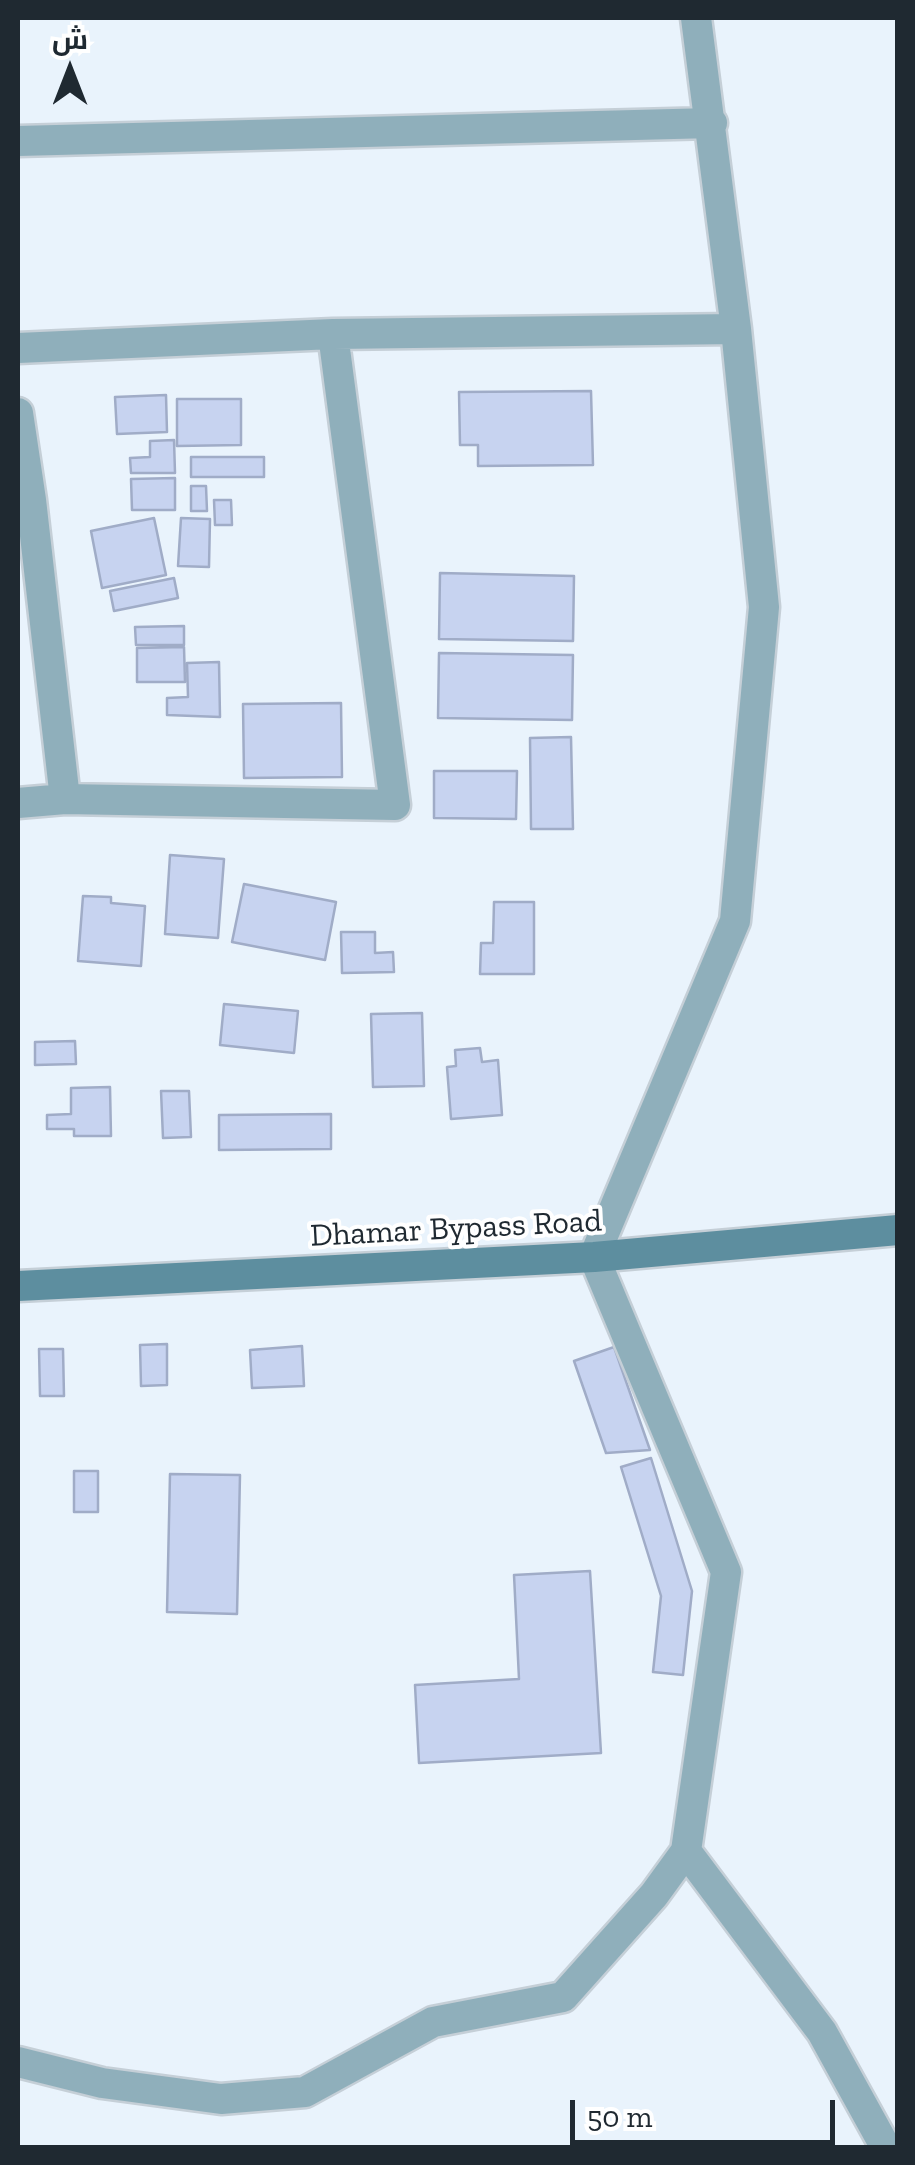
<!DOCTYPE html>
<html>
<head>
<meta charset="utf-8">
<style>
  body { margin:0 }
  #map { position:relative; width:915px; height:2165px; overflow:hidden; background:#e9f3fc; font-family:"Zilla Slab",Cairo,serif }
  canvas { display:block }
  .frame { position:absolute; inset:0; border:20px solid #1f2931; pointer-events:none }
  .north { position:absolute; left:20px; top:20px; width:100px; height:100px; -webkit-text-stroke:8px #fff; paint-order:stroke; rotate:0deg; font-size:28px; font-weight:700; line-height:40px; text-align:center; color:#1f2931 }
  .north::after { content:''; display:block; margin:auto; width:35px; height:45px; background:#1f2931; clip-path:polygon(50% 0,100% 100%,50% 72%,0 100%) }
  .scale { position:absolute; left:570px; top:2100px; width:265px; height:45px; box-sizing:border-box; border:5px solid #1f2931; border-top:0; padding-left:12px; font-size:30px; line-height:35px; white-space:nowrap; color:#1f2931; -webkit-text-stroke:8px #fff; paint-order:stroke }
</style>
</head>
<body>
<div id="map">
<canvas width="915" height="2165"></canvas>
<div class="frame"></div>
<div class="north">ش</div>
<div class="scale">50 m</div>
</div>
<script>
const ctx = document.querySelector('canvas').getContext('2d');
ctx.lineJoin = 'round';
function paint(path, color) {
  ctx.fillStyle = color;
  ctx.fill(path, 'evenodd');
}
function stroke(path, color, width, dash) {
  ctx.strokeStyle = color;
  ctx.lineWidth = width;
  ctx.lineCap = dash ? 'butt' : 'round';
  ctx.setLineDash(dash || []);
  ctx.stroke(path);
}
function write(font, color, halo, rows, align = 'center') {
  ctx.font = font + ' "Zilla Slab",serif';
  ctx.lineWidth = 8;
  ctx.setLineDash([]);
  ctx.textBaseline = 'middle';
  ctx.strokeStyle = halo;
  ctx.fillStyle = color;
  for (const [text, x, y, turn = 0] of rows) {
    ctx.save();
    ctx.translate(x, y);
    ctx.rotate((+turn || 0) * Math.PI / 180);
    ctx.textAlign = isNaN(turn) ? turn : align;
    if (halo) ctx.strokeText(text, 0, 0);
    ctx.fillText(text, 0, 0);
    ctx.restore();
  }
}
const building = new Path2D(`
  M591 391 593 465 478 466V445H460L459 392Z
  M166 395 167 432 117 434 115 397Z
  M177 399H241V445L177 446Z
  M174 440 175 473H131L130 458 150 457V441Z
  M191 457H264V477H191Z
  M175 478V510H132L131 479Z
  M191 486H206L207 511H191Z
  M214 500H231L232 525H215Z
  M154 518 166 575 102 588 91 531Z
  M181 518 210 519 209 567 178 566Z
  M440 573 574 576 573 641 439 639Z
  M174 578 178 598 114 611 110 591Z
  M184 626V645H136L135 627Z
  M184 647 185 682H137V648Z
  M439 653 573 655 572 720 438 718Z
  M219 662 220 717 167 715V698L188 697 187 663Z
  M341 703 342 777 244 778 243 704Z
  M571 737 573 829H531L530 738Z
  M434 771H517L516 819 434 818Z
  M170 855 224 859 218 938 165 934Z
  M244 884 336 902 325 960 232 942Z
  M83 896 111 897V903L145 906 141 966 78 961Z
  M494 902H534V974H480L481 943H493Z
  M341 932H375V953L393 952 394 972 342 973Z
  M224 1004 298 1011 294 1053 220 1045Z
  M422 1013 424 1086 373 1087 371 1014Z
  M75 1041 76 1064 35 1065V1042Z
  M480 1048 482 1062 498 1060 502 1115 451 1119 447 1067 456 1066 455 1050Z
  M110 1087 111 1136H74V1129H47V1115L71 1114V1088Z
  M161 1091H189L191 1137 163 1138Z
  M331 1114V1149L219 1150V1115Z
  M167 1344V1385L141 1386 140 1345Z
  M302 1346 304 1386 252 1388 250 1350Z
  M614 1347 650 1450 606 1453 574 1361Z
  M39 1349H63L64 1396H40Z
  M651 1458 692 1591 683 1675 653 1672 661 1596 621 1467Z
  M74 1471H98V1512H74Z
  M170 1474 240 1475 237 1614 167 1612Z
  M590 1571 601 1753 419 1763 415 1685 519 1679 514 1575Z`);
paint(building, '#c7d3f0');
stroke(building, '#a0acc7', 2.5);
const minor = new Path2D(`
  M696 18 736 329 764 607 735 921 594 1257 726 1572 686 1851 822 2032 886 2148
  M18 141 712 123
  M18 348 333 334 736 329
  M18 413 31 500 65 799
  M18 803 65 799 395 805 333 334
  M18 2062 102 2083 221 2099 305 2092 433 2022 563 1997 654 1895 686 1851`);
const secondary = new Path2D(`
  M18 1286 594 1257 898 1230`);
stroke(minor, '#c5cfd7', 35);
stroke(secondary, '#c5cfd7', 35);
stroke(minor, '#8fafbb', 30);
stroke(secondary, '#5d8e9f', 30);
write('32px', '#1f2931', '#fff', [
  ["Dhamar Bypass Road",456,1229,-3]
]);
</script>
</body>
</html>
